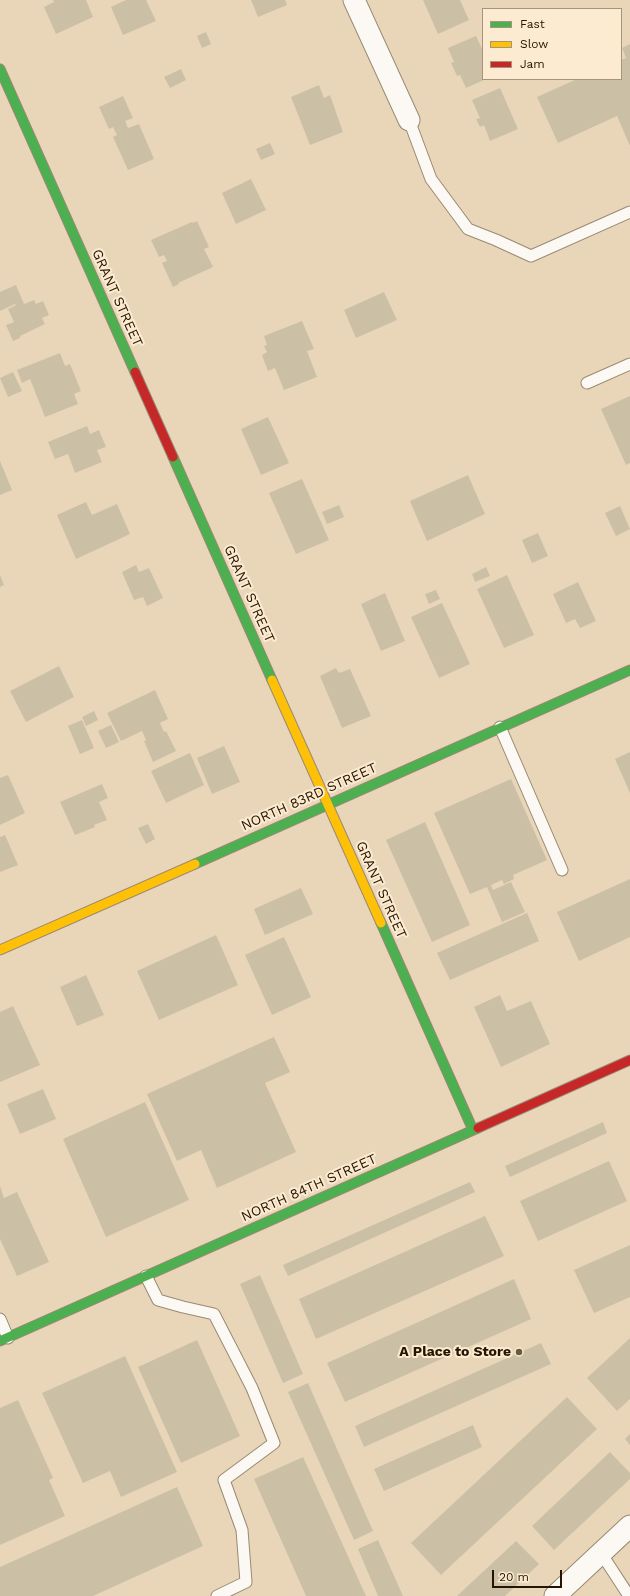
<!DOCTYPE html>
<html>
<head>
<meta charset="utf-8">
<style>
  body { margin:0 }
  #map { position:relative; width:630px; height:1596px; overflow:hidden; background:#e9d6b9; font-family:"Work Sans",sans-serif }
  canvas { display:block }
  .legend { position:absolute; left:482px; top:8px; width:140px; height:72px; box-sizing:border-box; background:#fcebd1; border:1px solid #a6957d; margin:0; padding:5px 7px; list-style:none; font-size:12px; color:#251500 }
  .legend li { display:flex; align-items:center; gap:8px; height:20px }
  .legend b { width:20px; border:1px solid #a6957d }
  .scale { position:absolute; left:492px; top:1570px; width:70px; height:18px; box-sizing:border-box; border:2px solid #251500; border-top:0; padding-left:5px; font-size:12px; line-height:14px; white-space:nowrap; color:#251500; -webkit-text-stroke:3px #fcebd1; paint-order:stroke }
</style>
</head>
<body>
<div id="map">
<canvas width="630" height="1596"></canvas>
<ul class="legend">
<li><b style="height:5px;background:#4caf50"></b>Fast</li>
<li><b style="height:5px;background:#ffc107"></b>Slow</li>
<li><b style="height:5px;background:#c62828"></b>Jam</li>
</ul>
<div class="scale">20 m</div>
</div>
<script>
const ctx = document.querySelector('canvas').getContext('2d');
ctx.lineJoin = 'round';
function paint(path, color) {
  ctx.fillStyle = color;
  ctx.fill(path, 'evenodd');
}
function stroke(path, color, width, dash) {
  ctx.strokeStyle = color;
  ctx.lineWidth = width;
  ctx.lineCap = dash ? 'butt' : 'round';
  ctx.setLineDash(dash || []);
  ctx.stroke(path);
}
function write(font, color, halo, rows, align = 'center') {
  ctx.font = font + ' "Work Sans",sans-serif';
  ctx.lineWidth = 4;
  ctx.setLineDash([]);
  ctx.textBaseline = 'middle';
  ctx.strokeStyle = halo;
  ctx.fillStyle = color;
  for (const [text, x, y, turn = 0] of rows) {
    ctx.save();
    ctx.translate(x, y);
    ctx.rotate((+turn || 0) * Math.PI / 180);
    ctx.textAlign = isNaN(turn) ? turn : align;
    if (halo) ctx.strokeText(text, 0, 0);
    ctx.fillText(text, 0, 0);
    ctx.restore();
  }
}
paint(new Path2D(`
  M53 0H86L93 17 56 34 44 7 54 2Z
  M126 0H146L156 21 123 35 111 7Z
  M251 0H285L287 5 258 17Z
  M423 0H460L469 20 438 34Z
  M206 32 211 44 202 48 197 36Z
  M476 36 483 51V79H486L466 88 460 75 457 76 451 63 454 62 448 48Z
  M630 44V146L617 116 558 143 537 97 577 79H621V60L626 58 622 48Z
  M181 69 186 80 170 88 164 77Z
  M319 85 324 98 330 95 343 132 310 145 291 97Z
  M500 88 518 129 490 141 484 125 480 127 476 119 480 118 472 100Z
  M123 96 133 118 125 121 128 128 139 124 154 159 128 170 113 137 117 135 113 127 109 129 99 107Z
  M270 143 275 154 261 160 256 149Z
  M251 179 266 210 236 224 222 193Z
  M197 221 209 247 204 249 213 267 178 283 179 284 173 287 162 263 167 261 164 255 159 257 151 240 192 222 193 223Z
  M16 285 24 304 34 300 36 304 43 301 49 315 42 318 45 324 20 336V338L13 341 6 325 14 322 8 309 16 305 15 304 0 311V292Z
  M384 292 397 320 356 338 344 310Z
  M302 321 314 349 307 351 317 377 284 390 275 368 268 371 262 355 267 352 264 346 267 345 264 336Z
  M60 353 65 366 70 364 81 391 74 394 78 404 45 417 30 379 22 383 17 370Z
  M13 372 22 391 8 397 0 378Z
  M630 396V463L626 465 601 409Z
  M268 417 289 463 261 475 241 429Z
  M87 426 90 434 99 430 106 447 97 450 102 462 75 473 68 454 55 459 48 442Z
  M0 461 12 490 0 495Z
  M468 475 485 514 427 541 410 501Z
  M302 479 329 540 296 554 269 493Z
  M86 502 92 515 117 504 130 534 76 559 57 515Z
  M339 505 344 517 327 524 322 512Z
  M620 506 630 529 616 536 605 513Z
  M538 533 548 556 532 563 522 540Z
  M136 565 139 572 149 568 163 598 147 606 143 597 134 600 122 572Z
  M486 567 490 576 475 582 472 574Z
  M0 575 4 585 0 587Z
  M507 575 534 635 504 648 477 589Z
  M578 582 596 621 580 628 575 619 566 623 553 594Z
  M436 590 440 599 429 604 425 594Z
  M385 593 405 641 381 651 361 604Z
  M442 603 470 664 439 678 411 617Z
  M59 666 74 697 26 722 10 691Z
  M336 668 339 673 350 669 371 716 342 728 320 676Z
  M155 690 168 719 160 723 164 732 166 731 176 751 153 762 144 741 146 740 142 731 121 741 107 713Z
  M94 711 98 720 86 726 82 717Z
  M82 720 94 748 80 754 68 726Z
  M111 725 119 742 106 748 98 731Z
  M224 746 240 782 212 794 197 758Z
  M630 752V793L615 759Z
  M190 753 204 785 166 803 151 771Z
  M8 775 25 813 0 825V778Z
  M511 779 547 860 513 875 514 879 504 884 502 880 491 885 493 890 511 882 525 912 502 922 487 887 470 894 434 813Z
  M102 784 108 798 99 802 107 820 94 825 95 827 75 835 60 802Z
  M425 822 470 925 432 942 386 840Z
  M148 824 155 839 146 844 138 828Z
  M5 835 18 865 0 872V837Z
  M630 879V937L579 961 557 912Z
  M301 888 313 914 265 935 254 909Z
  M527 913 539 941 450 980 437 953Z
  M216 935 238 985 159 1020 137 971Z
  M284 937 311 997 272 1015 245 955Z
  M86 975 104 1015 77 1026 60 987Z
  M500 995 507 1011 531 1001 550 1044 501 1067 474 1007Z
  M13 1006 40 1065 0 1082V1012Z
  M274 1037 290 1072 265 1083 296 1152 217 1188 201 1150 177 1161 147 1094Z
  M43 1089 56 1119 20 1134 7 1104Z
  M145 1102 189 1200 106 1237 63 1139Z
  M603 1122 607 1133 510 1177 505 1166Z
  M609 1161 627 1201 538 1241 520 1201Z
  M470 1182 475 1192 288 1276 283 1265Z
  M0 1186 4 1198 17 1192 49 1262 17 1276 0 1239Z
  M485 1216 504 1256 316 1339 299 1299Z
  M630 1245V1297L594 1313 574 1270Z
  M260 1275 303 1374 283 1383 240 1284Z
  M514 1279 531 1319 345 1402 327 1363Z
  M630 1338V1399L617 1411 587 1378Z
  M197 1340 240 1436 181 1463 138 1367Z
  M541 1343 551 1364 364 1447 355 1426Z
  M125 1356 177 1472 121 1497 110 1471 83 1483 42 1393Z
  M308 1383 373 1531 354 1540 288 1392Z
  M567 1397 597 1429 441 1575 411 1543Z
  M18 1400 53 1478 49 1480 65 1516 0 1545V1408Z
  M473 1425 482 1447 384 1491 374 1469Z
  M630 1434V1445L625 1439Z
  M610 1452 630 1473V1479L554 1550 532 1526Z
  M303 1457 366 1596H306L254 1479Z
  M177 1487 203 1546 93 1596H0V1567Z
  M378 1540 403 1596H378L358 1549Z
  M516 1541 539 1564 505 1596H457Z`), '#cbc0a5');
const lane = new Path2D(`
  M409 120 431 179 468 229 496 240 531 256 630 212
  M587 383 630 364
  M500 727 562 870
  M146 1276 158 1300 183 1307 214 1314 252 1388 274 1443 224 1480 242 1530 246 1582 217 1596
  M0 1319 8 1338
  M601 1553 629 1596`);
const street = new Path2D(`
  M354 0 409 120
  M555 1596 630 1526`);
const fast = new Path2D(`
  M0 69 135 372
  M173 457 272 680
  M195 864 630 670
  M381 923 473 1130
  M0 1341 478 1128`);
const slow = new Path2D(`
  M272 680 381 923
  M0 950 195 864`);
const jam = new Path2D(`
  M135 372 173 457
  M478 1128 630 1060`);
stroke(lane, '#988a73', 13);
stroke(street, '#988a73', 23);
stroke(fast, '#988a73', 11);
stroke(slow, '#988a73', 11);
stroke(jam, '#988a73', 11);
stroke(lane, '#fcf9f4', 11);
stroke(street, '#fcf9f4', 21);
stroke(fast, '#4caf50', 9);
stroke(slow, '#ffc107', 9);
stroke(jam, '#c62828', 9);
for (const [x, y, r, color] of [
  [519,1352,4,"#6a5941"]
]) {
  const dot = new Path2D();
  dot.arc(x, y, r, 0, 2 * Math.PI);
  ctx.fillStyle = color;
  ctx.fill(dot);
  stroke(dot, '#fcebd1', 1.5);
}
write('14px', '#251500', '#fcebd1', [
  ["GRANT STREET",117,298,66],
  ["GRANT STREET",249,594,66],
  ["NORTH 83RD STREET",309,797,-24],
  ["GRANT STREET",381,890,66],
  ["NORTH 84TH STREET",309,1188,-24]
]);
write('bold 14px', '#251500', '#fcebd1', [
  ["A Place to Store",511,1352]
], 'right');
</script>
</body>
</html>
